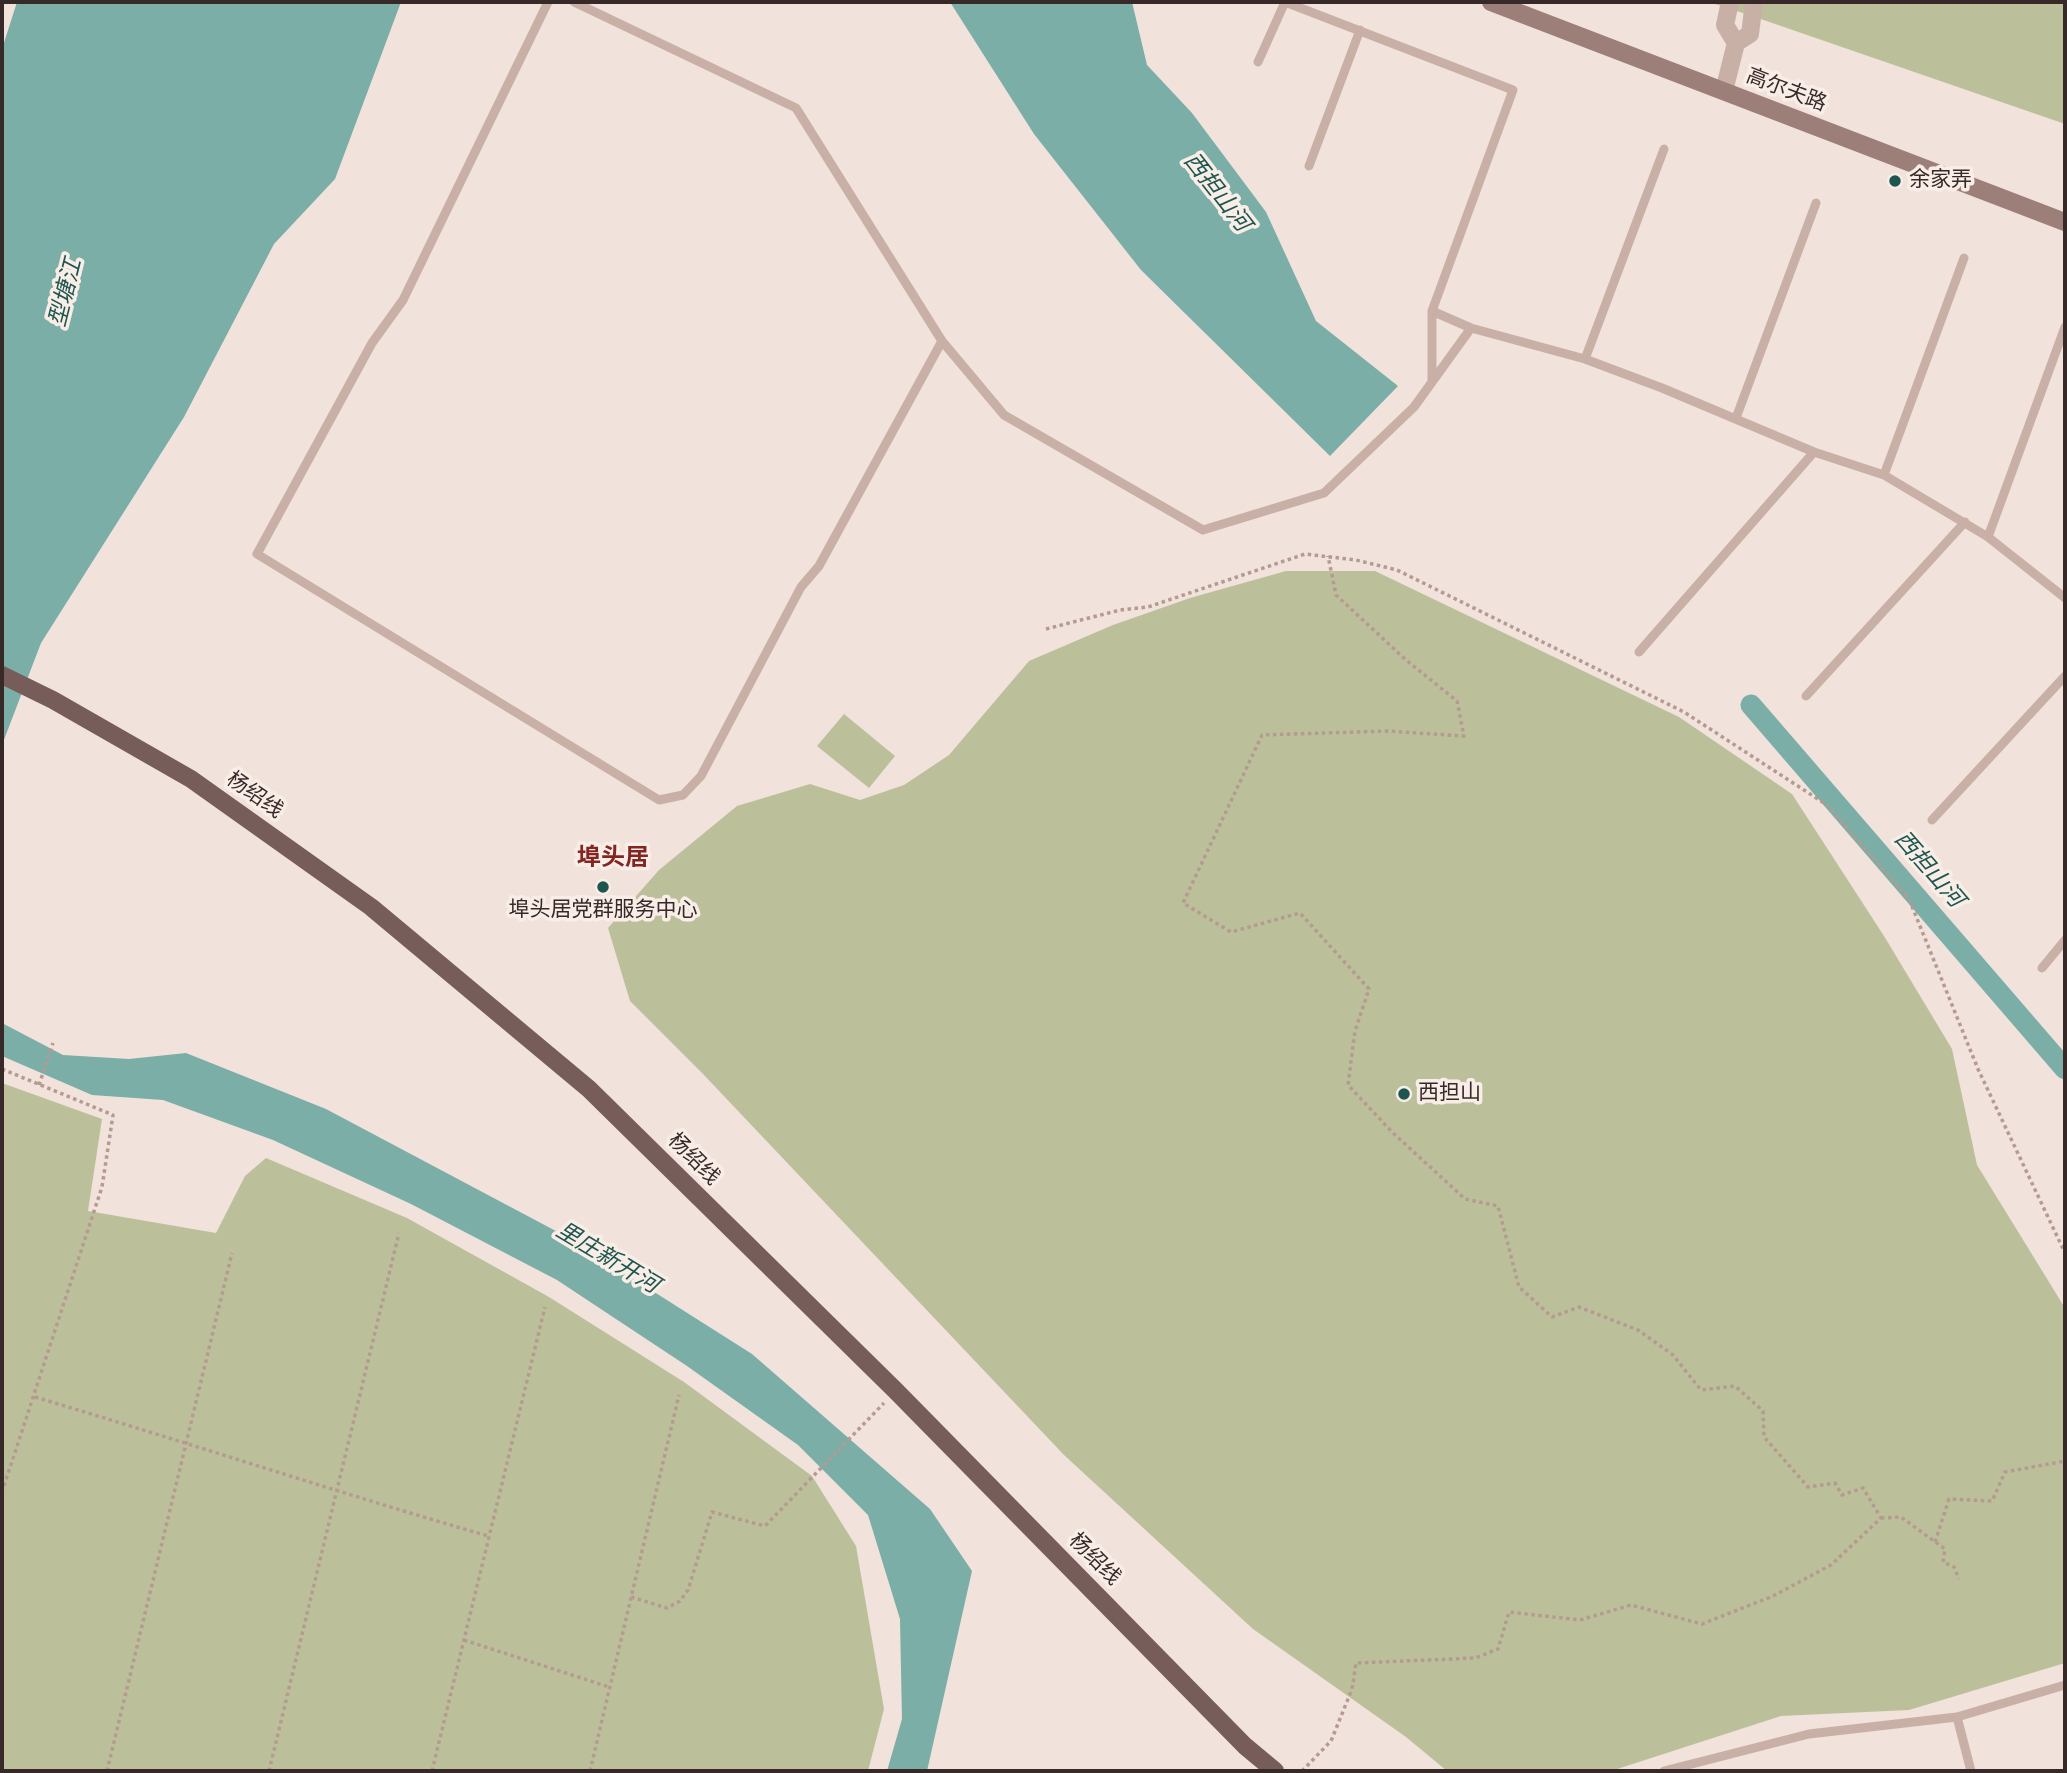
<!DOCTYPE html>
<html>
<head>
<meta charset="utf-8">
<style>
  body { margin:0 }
  #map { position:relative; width:2067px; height:1773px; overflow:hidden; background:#f1e2db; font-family:"Nunito Sans",sans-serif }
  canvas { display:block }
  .frame { position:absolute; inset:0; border:4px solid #362928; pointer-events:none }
</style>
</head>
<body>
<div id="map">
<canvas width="2067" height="1773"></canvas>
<div class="frame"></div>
</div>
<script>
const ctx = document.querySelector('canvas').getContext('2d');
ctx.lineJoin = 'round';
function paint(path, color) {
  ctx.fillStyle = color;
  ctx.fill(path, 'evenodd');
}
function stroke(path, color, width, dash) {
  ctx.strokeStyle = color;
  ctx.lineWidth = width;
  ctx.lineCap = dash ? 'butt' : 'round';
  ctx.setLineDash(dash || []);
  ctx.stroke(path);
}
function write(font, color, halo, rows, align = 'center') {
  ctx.font = font + ' "Nunito Sans","Noto Sans SC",sans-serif';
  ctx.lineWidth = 7;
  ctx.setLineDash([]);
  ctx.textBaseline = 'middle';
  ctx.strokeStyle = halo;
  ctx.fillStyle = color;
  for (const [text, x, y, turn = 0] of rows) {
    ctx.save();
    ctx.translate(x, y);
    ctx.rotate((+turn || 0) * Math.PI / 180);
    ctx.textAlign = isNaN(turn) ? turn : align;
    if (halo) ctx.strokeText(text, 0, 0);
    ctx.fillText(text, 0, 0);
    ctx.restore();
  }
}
paint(new Path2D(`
  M1709 2H2065V124L1752 16Z
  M1286 571H1375L1679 717 1792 794 1884 936 1952 1049 1977 1165 2065 1308V1663L1909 1710 1781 1716 1611 1771H1447L1406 1737 1253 1629 1064 1455 703 1074 630 1001 608 928 659 870 737 806 810 784 860 800 904 785 949 755 1029 661 1113 625 1190 598Z
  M844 714 895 756 869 788 817 746Z
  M2 1083 102 1119 88 1211 216 1233 245 1176 266 1158 407 1218 549 1297 684 1382 812 1476 856 1546 884 1709 868 1771H2Z`), '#bbc09b');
paint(new Path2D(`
  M17 2H401L335 179 274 244 184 417 41 643 2 745V49Z
  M950 2H1132L1147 65 1192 113 1266 212 1316 321 1398 386 1330 456 1141 270 1034 134Z
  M2 1023 63 1055 129 1059 186 1053 326 1109 569 1238 752 1354 930 1509 972 1571 927 1771H887L902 1719 900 1619 868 1515 798 1445 687 1366 557 1280 411 1204 273 1140 163 1100 92 1095 2 1056Z`), '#7baea6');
stroke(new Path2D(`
  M1751 705 2065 1069`), '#7baea6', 21);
stroke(new Path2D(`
  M1046 629 1120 610 1148 607 1305 554 1356 560 1397 570 1684 712 1827 805 1909 899 1978 1069 2065 1253
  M2 1069 113 1115 102 1187 2 1492
  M39 1085 53 1043
  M35 1397C186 1442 336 1492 488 1536
  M1881 1518 1901 1517 1945 1549 1943 1562 1954 1567 1959 1579
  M1935 1542 1949 1499 1992 1501 2005 1472 2065 1461
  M631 1597 667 1608 680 1601 688 1590 712 1512 765 1526 884 1403
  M464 1640 609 1687
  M107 1771 232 1253
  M269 1771 399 1233
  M432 1771 545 1307
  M590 1771 679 1395
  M1302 1771 1331 1741 1352 1689 1356 1663 1475 1658 1498 1649 1509 1612 1580 1620 1631 1605 1702 1624 1773 1596 1831 1565 1881 1518 1863 1488 1842 1495 1835 1483 1808 1487 1764 1437 1763 1411 1735 1386 1701 1390 1673 1355 1638 1330 1579 1307 1552 1317 1519 1287 1498 1206 1465 1199 1392 1132 1348 1085 1355 1031 1369 989 1300 913 1231 932 1183 903 1262 735 1386 731 1464 736 1457 701 1406 660 1336 595 1328 556`), '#b59a91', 3.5, [3.5, 3.5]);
stroke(new Path2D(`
  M548 2 403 300 372 343 257 554 659 800 683 795 701 776 801 587 819 566 942 341
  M574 2 796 108 942 341 1004 415 1203 530 1324 493 1414 407 1471 328
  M1258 62 1285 2 1513 90 1432 311V382
  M1309 166 1360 30
  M1432 311 1471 328 1585 359 1662 388 1814 452 1884 475 1988 537 2065 598
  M1585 359 1664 149
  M1736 418 1816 203
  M1884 475 1964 258
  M1988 537 2065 327
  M1639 652 1814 452
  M1806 696 1965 522
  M1932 820 2065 676
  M2042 968 2065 940
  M1957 1717 1971 1771
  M1664 1771 1809 1734 1957 1717 2065 1685`), '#c9b0a7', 9);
stroke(new Path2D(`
  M1730 2 1725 25 1736 43
  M1724 91 1736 43 1750 34 1754 2`), '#c9b0a7', 18);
stroke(new Path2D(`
  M1491 2 2065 222`), '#9d7f79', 18);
stroke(new Path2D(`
  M2 675 53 700 191 779 371 907 589 1089 896 1391 1245 1746 1275 1771`), '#775d59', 18);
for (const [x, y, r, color] of [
  [1895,181,7,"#1e564f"],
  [603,887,7,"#1e564f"],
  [1404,1094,7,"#1e564f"]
]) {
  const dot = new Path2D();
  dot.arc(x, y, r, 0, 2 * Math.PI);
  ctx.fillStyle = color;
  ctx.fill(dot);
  stroke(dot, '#f9ede7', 2.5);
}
write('21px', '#362928', '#f9ede7', [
  ["高尔夫路",1786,91,21],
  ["杨绍线",254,796,35],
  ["杨绍线",693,1160,45],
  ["杨绍线",1094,1560,45]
]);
write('21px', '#362928', '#f9ede7', [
  ["余家弄",1909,181],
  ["埠头居党群服务中心",603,911,"center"],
  ["西担山",1418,1094]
], 'left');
write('italic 23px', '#1e564f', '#f9ede7', [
  ["西担山河",1216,193,52],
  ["型塘江",67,293,-76],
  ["西担山河",1928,870,49],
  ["里庄新开河",607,1259,31]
]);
write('bold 24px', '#832622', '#f9ede7', [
  ["埠头居",613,859]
]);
</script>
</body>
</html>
